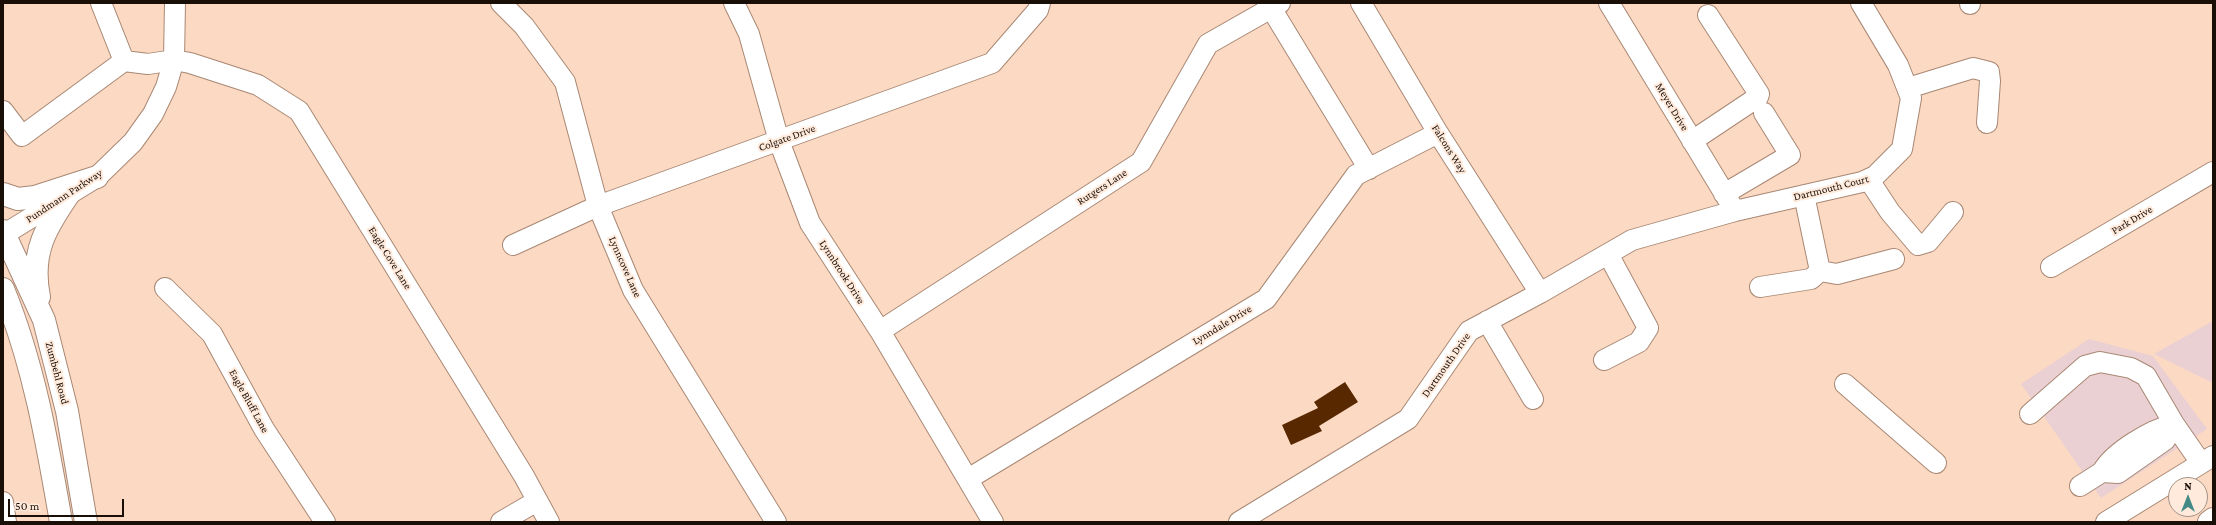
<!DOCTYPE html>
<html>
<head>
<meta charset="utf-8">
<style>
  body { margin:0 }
  #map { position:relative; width:2216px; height:525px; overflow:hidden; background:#fcd9c3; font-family:"Crimson Pro",serif }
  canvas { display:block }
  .frame { position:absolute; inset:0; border:4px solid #1a0f07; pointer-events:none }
  .north { position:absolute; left:2168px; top:477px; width:40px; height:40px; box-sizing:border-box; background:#ffeadc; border:1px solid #a39287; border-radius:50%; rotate:0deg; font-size:11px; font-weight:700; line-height:16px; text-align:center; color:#1a0f07 }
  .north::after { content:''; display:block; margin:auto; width:14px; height:18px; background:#438a86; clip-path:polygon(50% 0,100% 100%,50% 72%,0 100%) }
  .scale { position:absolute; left:8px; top:499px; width:116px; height:18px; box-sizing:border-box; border:2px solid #1a0f07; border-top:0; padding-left:5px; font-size:12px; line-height:14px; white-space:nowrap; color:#1a0f07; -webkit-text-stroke:3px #ffeadc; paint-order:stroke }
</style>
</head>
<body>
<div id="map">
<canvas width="2216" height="525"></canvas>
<div class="frame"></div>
<div class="north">N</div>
<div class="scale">50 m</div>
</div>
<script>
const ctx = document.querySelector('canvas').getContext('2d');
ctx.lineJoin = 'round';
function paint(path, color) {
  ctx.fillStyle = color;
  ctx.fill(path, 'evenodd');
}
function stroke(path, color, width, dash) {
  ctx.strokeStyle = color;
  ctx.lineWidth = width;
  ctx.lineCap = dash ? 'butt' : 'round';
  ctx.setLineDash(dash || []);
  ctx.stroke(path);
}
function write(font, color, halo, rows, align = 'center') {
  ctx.font = font + ' "Crimson Pro",serif';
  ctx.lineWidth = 4;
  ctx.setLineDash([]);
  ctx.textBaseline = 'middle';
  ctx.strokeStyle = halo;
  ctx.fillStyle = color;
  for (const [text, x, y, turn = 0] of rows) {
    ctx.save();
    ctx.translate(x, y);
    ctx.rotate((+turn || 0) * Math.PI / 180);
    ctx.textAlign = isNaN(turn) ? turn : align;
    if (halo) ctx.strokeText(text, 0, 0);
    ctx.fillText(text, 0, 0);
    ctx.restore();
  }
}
paint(new Path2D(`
  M2213 321V383L2154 354Z
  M2089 339 2153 356 2207 429 2101 498 2021 384Z`), '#ead0d3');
paint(new Path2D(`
  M1345 382 1358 402 1319 426 1322 431 1291 445 1282 425 1318 408 1314 402Z`), '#582901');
const minor = new Path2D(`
  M101 3 124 61 148 64 174 60 190 63 258 85 299 111 524 476 549 522
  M501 3 524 26 565 82 598 206 633 290 776 522
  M734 3 749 34 779 141 810 223 880 331 993 522
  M1268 3 1369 169
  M1361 3 1438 133 1540 293
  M1609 3 1735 211
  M1970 3V4
  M1908 88 1973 68 1989 72 1990 81 1987 123
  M3 111 22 136 124 61
  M1692 141 1758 97 1759 94 1708 15
  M1869 180 1890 212 1918 245 1928 242 1953 212
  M1724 194 1790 155 1764 113
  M3 235 97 177 133 142 153 114 166 87 174 60 175 3
  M513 245 598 206 992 63 1038 10 1040 3
  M2051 267 2213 172
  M1820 271 1837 274 1894 259
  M1760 287 1811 279 1820 271 1804 195
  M165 288 212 334 264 429 325 522
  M1487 321 1533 399
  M880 331 1141 162 1208 44 1280 3
  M1604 360 1639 342 1648 328 1608 254
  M1845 384 1936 463
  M2030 414 2085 366 2100 362 2131 368 2146 376 2174 424 2201 463
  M2174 424 2165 440 2118 473 2102 472C2114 451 2151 430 2174 424Z
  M968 479 1266 299 1356 175 1438 133
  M2080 486 2102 472
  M3 502 6 522
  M501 522 537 501
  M1239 522 1408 419 1469 331 1540 293 1632 240 1735 211 1862 182 1875 176 1902 149 1911 98 1898 65 1861 3
  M2106 522 2213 456`);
const major = new Path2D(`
  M3 194 18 199 35 197 97 177
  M3 231 44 320 67 411 86 522
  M3 289C34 365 47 441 61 522
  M39 297C30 252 46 227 71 191`);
const highway = new Path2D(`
  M2209 522 2213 519`);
stroke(minor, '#a88874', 22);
stroke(major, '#a88874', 24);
stroke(highway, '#a88874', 24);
stroke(minor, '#fff', 20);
stroke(major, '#fff', 22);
stroke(highway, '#fff', 22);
write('11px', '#1a0f07', '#ffeadc', [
  ["Meyer Drive",1672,107,59],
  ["Colgate Drive",787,138,-20],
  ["Falcons Way",1449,149,58],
  ["Rutgers Lane",1102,187,-33],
  ["Dartmouth Court",1831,188,-14],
  ["Pundmann Parkway",64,196,-33],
  ["Park Drive",2132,220,-31],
  ["Eagle Cove Lane",390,258,58],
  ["Lynncove Lane",625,267,66],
  ["Lynnbrook Drive",842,272,57],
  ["Lynndale Drive",1222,325,-31],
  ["Dartmouth Drive",1446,365,-55],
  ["Zumbehl Road",57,373,75],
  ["Eagle Bluff Lane",249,401,61]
]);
</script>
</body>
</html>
